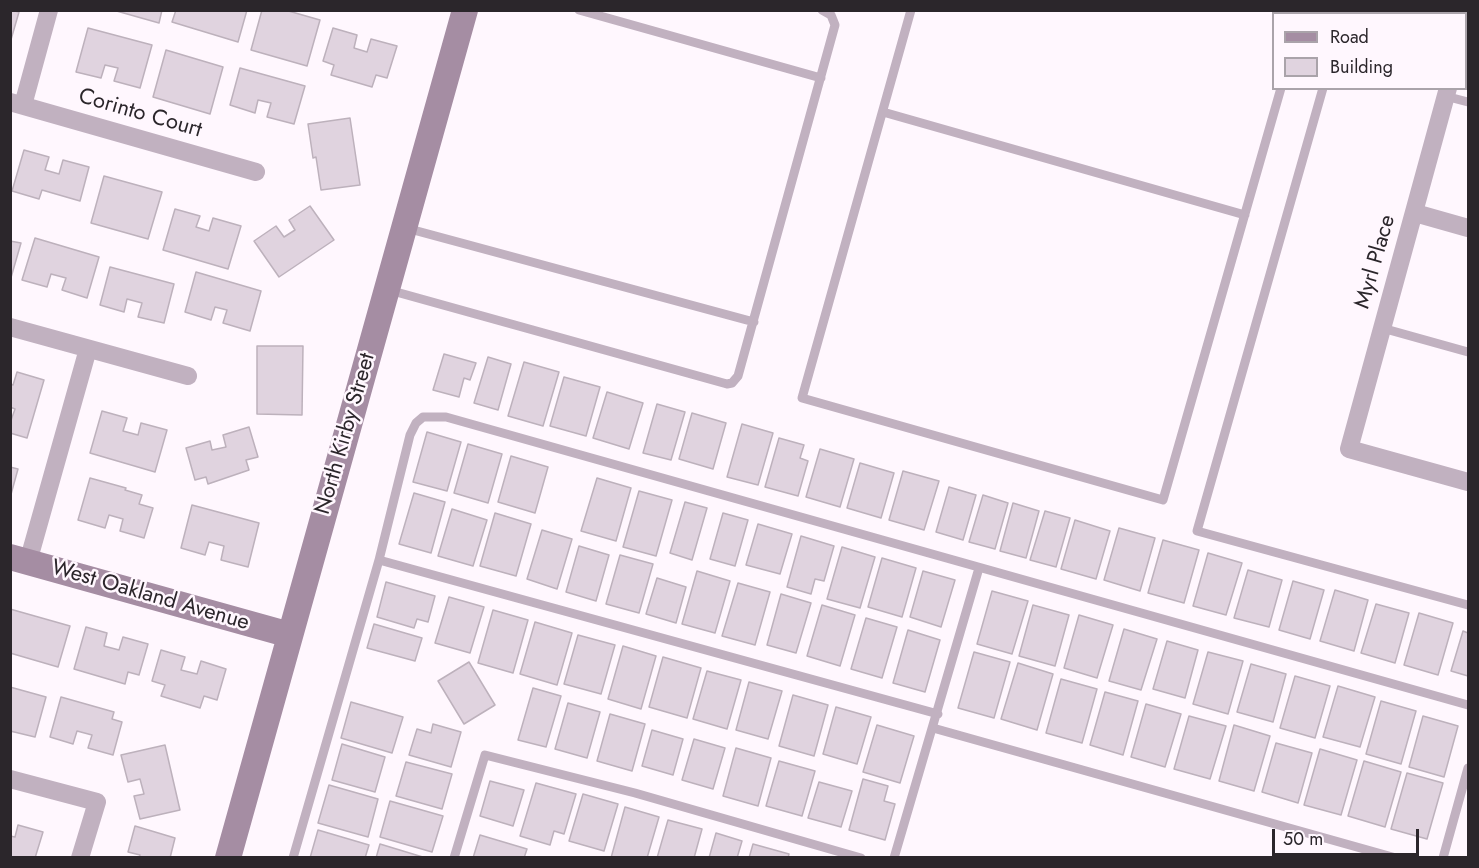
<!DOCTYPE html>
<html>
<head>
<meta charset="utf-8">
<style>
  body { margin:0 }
  #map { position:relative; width:1479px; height:868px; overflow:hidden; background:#fff7fe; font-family:Jost,sans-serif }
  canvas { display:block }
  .frame { position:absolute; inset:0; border:12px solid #2b262b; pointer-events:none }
  .legend { position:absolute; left:1272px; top:12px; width:195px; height:78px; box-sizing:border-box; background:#fff7fe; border:2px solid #aaa3aa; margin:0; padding:8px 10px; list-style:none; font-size:18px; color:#2b262b }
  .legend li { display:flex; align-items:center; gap:12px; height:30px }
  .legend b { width:30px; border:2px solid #aaa3aa }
  .scale { position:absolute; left:1272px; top:829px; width:147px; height:27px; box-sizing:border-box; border:3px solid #2b262b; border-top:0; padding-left:8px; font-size:18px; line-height:21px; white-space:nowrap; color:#2b262b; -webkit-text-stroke:4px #fff7fe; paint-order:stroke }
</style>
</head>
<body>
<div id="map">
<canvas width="1479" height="868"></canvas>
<div class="frame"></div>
<ul class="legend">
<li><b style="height:8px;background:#a58da3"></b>Road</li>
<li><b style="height:16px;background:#e0d3df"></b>Building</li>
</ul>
<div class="scale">50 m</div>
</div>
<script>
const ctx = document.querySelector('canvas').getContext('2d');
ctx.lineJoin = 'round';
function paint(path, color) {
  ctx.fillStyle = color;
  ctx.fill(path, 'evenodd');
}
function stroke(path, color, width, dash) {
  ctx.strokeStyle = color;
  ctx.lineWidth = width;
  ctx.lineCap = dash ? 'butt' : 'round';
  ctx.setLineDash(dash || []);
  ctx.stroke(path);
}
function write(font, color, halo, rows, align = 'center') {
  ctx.font = font + ' Jost,sans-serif';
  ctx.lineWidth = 5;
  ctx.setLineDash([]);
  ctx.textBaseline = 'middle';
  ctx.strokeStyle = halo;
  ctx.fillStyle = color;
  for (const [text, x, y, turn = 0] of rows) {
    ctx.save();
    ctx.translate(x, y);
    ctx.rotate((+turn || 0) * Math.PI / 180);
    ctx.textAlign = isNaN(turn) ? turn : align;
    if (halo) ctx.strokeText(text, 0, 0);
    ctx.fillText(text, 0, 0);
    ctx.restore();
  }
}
const building = new Path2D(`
  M10 10 19 12 10 43Z
  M113 10H162L159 23Z
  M176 10H247L238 42 172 22Z
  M262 10H285L320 20 307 66 251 50Z
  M88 28 152 45 140 88 114 81 118 68 105 65 101 78 76 72Z
  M333 28 357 35 354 48 367 52 371 39 397 46 387 78 376 75 372 87 331 75 334 65 323 61Z
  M166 50 223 67 210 114 153 97Z
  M240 68 305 86 294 124 267 117 271 103 258 100 255 113 230 105Z
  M350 118 360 185 321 190 316 157 313 158 308 124Z
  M24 150 49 157 45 170 59 174 63 160 89 167 80 201 42 190 39 199 12 191Z
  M104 176 162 192 148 239 91 223Z
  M310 206 334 240 279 277 254 241 276 226 284 237 295 230 289 220Z
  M175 209 200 216 196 227 209 231 213 218 241 226 228 269 163 250Z
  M35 238 99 257 87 298 62 290 66 278 51 274 47 287 22 280Z
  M10 241 21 243 10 281Z
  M110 267 174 284 164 323 138 317 142 303 127 299 124 312 100 305Z
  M196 272 261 291 250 331 223 323 227 310 215 307 211 320 185 312Z
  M257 346H303L302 415 257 414Z
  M444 354 476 363 470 380 464 378 459 397 433 390Z
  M488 357 511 364 498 410 474 403Z
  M524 362 559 372 543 426 508 416Z
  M17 372 44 380 27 438 10 433V423L15 409 10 407V384L13 385Z
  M564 377 600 387 586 436 550 426Z
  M607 392 643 403 629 449 593 438Z
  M657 404 685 412 671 460 643 453Z
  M102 411 127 418 123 431 138 435 141 423 167 430 155 472 90 453Z
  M692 413 726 423 713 469 679 459Z
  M742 424 773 433 758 485 727 477Z
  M249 427 258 457 246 460 249 470 208 484 206 477 195 480 186 448 210 441 212 450 226 447 223 435Z
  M427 432 461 442 447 491 413 482Z
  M779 438 804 445 800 458 808 461 798 496 765 487Z
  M468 444 502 454 488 503 454 493Z
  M820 449 854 459 840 507 806 497Z
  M511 456 548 467 535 513 498 502Z
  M860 463 894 473 881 518 847 508Z
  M10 467 18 469 10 498Z
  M903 471 939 481 924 530 889 520Z
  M90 478 126 488 125 490 142 495 139 504 153 508 144 538 120 531 123 519 109 515 105 528 78 520Z
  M597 478 631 488 616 541 581 531Z
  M949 487 976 495 963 540 936 532Z
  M639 491 672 500 656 556 623 547Z
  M414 493 445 502 431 553 399 544Z
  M983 495 1008 503 995 549 969 542Z
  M685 502 707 508 692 560 670 553Z
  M1013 503 1039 511 1026 558 1000 551Z
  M192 505 259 523 248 567 221 560 224 546 209 542 205 555 181 548Z
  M452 509 487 520 473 566 438 556Z
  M1045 511 1070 518 1056 567 1030 560Z
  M495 513 531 524 516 576 480 566Z
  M723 513 748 520 735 566 710 559Z
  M1075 520 1110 531 1096 579 1061 569Z
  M758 524 792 534 780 574 746 565Z
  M1119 528 1155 538 1140 591 1104 580Z
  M542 530 572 539 557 589 527 579Z
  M801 536 834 546 824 581 815 579 811 594 787 587Z
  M1163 540 1199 550 1184 603 1148 593Z
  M579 546 609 555 596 601 566 592Z
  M842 547 875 557 860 608 827 599Z
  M1208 553 1242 563 1226 615 1193 606Z
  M620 555 653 564 639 613 606 604Z
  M882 558 916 568 902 617 868 607Z
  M1248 570 1282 580 1269 627 1234 618Z
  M697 571 730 581 715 633 682 624Z
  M923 571 955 580 941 627 910 617Z
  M657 578 686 587 676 623 646 614Z
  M1293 581 1324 590 1310 639 1279 630Z
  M386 582 435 596 428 622 417 619 414 628 377 617Z
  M738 583 770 592 755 645 722 636Z
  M1335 590 1368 600 1354 651 1320 641Z
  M992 591 1028 601 1012 654 977 644Z
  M781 594 811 603 796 653 767 645Z
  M449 597 484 607 470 653 435 643Z
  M1376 604 1409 613 1395 663 1361 653Z
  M822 605 855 615 840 666 807 656Z
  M1033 605 1069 615 1055 666 1019 656Z
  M10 609 70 626 58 667 10 653Z
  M493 610 528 620 513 673 478 663Z
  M1419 613 1453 623 1438 675 1404 665Z
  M1079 615 1113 625 1097 678 1064 668Z
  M866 618 897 627 882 678 851 669Z
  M535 622 572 633 557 685 520 674Z
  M374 624 422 638 415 661 367 648Z
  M86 627 107 633 104 646 119 650 123 637 148 644 139 675 128 672 125 684 74 669Z
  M1124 629 1157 639 1141 690 1109 681Z
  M908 630 940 640 925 692 893 683Z
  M1463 631 1468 633V676L1451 671Z
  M578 635 615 645 601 694 564 684Z
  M1167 641 1198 650 1185 698 1153 689Z
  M623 646 656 656 641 709 608 699Z
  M161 650 185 657 181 670 197 674 201 661 226 669 217 700 204 696 200 708 161 696 165 685 152 681Z
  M974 652 1010 662 994 718 958 708Z
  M1208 652 1243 661 1228 714 1193 704Z
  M663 657 701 668 687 718 649 707Z
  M469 662 495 705 464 724 438 681Z
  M1018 663 1053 674 1037 730 1001 719Z
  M1251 664 1286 674 1273 722 1237 712Z
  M707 671 741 680 727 729 693 719Z
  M1295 676 1330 686 1315 738 1280 728Z
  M1061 679 1097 689 1082 743 1046 733Z
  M749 682 782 691 768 739 736 730Z
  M1338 686 1375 697 1360 747 1323 737Z
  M10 687 46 697 35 737 10 731Z
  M533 688 561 696 546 747 518 740Z
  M1105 692 1138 701 1123 755 1090 745Z
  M793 695 828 705 814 756 779 746Z
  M61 697 114 712 112 719 122 722 113 755 88 748 92 735 77 731 73 744 50 737Z
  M1381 701 1416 711 1401 764 1366 754Z
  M351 702 403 717 392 753 341 738Z
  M568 703 600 712 587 758 555 749Z
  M1146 704 1181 714 1165 767 1131 757Z
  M836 707 871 717 857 764 823 754Z
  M610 714 645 724 632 771 597 761Z
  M1189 716 1226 726 1210 779 1174 769Z
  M1423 716 1458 726 1444 777 1409 767Z
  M433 724 461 732 451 767 409 755 417 729 431 733Z
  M877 725 914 736 900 783 863 772Z
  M1234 725 1270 736 1254 791 1219 781Z
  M652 730 683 739 673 775 642 766Z
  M694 739 725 748 713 789 682 780Z
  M1276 743 1312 753 1298 803 1262 792Z
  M342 744 385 757 375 792 332 780Z
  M165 745 180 810 140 819 134 796 144 794 140 779 128 782 121 755Z
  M736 748 771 758 758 806 723 796Z
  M1320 749 1357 760 1341 815 1304 805Z
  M779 761 815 771 802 816 766 806Z
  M1364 761 1401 772 1385 827 1348 816Z
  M406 762 452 774 442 809 396 796Z
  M1407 773 1443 783 1427 839 1391 829Z
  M863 779 888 786 884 801 895 804 885 840 849 830Z
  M490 781 524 790 513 826 480 816Z
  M819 782 852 791 841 827 808 818Z
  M536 783 576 794 564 834 554 831 550 845 520 836Z
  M329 785 378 799 368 837 318 823Z
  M583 794 618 804 604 851 569 841Z
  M390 801 443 816 432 852 380 837Z
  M625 807 659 817 647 858H611Z
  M668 820 702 829 694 858H657Z
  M18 825 43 832 35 858H10V836L15 837Z
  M135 826 175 838 170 858H139L140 855 128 852Z
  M318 830 369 845 365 858H310Z
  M716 833 742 841 737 858H709Z
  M480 835 527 849 524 858H473Z
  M380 844 426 858H376Z
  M753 844 789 854 788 858H749Z`);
paint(building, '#e0d3df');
stroke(building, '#bdb1bc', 1.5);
stroke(new Path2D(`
  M579 10 821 78
  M911 10 802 398 1163 500 1281 88
  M1303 14 1304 10
  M1344 14 1345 10
  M1323 88 1197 531 1468 605
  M1445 96 1468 102
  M883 112 1245 215
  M406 228 754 322
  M389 290 727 384 732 383 738 376 835 25 831 15 822 10
  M1382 328 1468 352
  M379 560 938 714
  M933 728 1396 858
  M293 858 379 560 410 435 416 423 423 417H446L1468 705
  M454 858 485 755 635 793 861 858
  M894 858 979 568
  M1443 858 1468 768`), '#c1b1c0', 9);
stroke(new Path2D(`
  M1466 21 1468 10
  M1448 88 1349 449 1468 482
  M10 102 256 172
  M23 105 49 10
  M1415 213 1468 228
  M10 327 188 376
  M28 562 88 349
  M10 779 97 802 80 858`), '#c1b1c0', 18);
stroke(new Path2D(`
  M10 557 290 635
  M228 858 465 10`), '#a58da3', 26);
write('22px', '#2b262b', '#fff7fe', [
  ["Corinto Court",140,114,16],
  ["Myrl Place",1376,262,-74],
  ["North Kirby Street",346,434,-74],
  ["West Oakland Avenue",150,596,16]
]);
</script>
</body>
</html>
